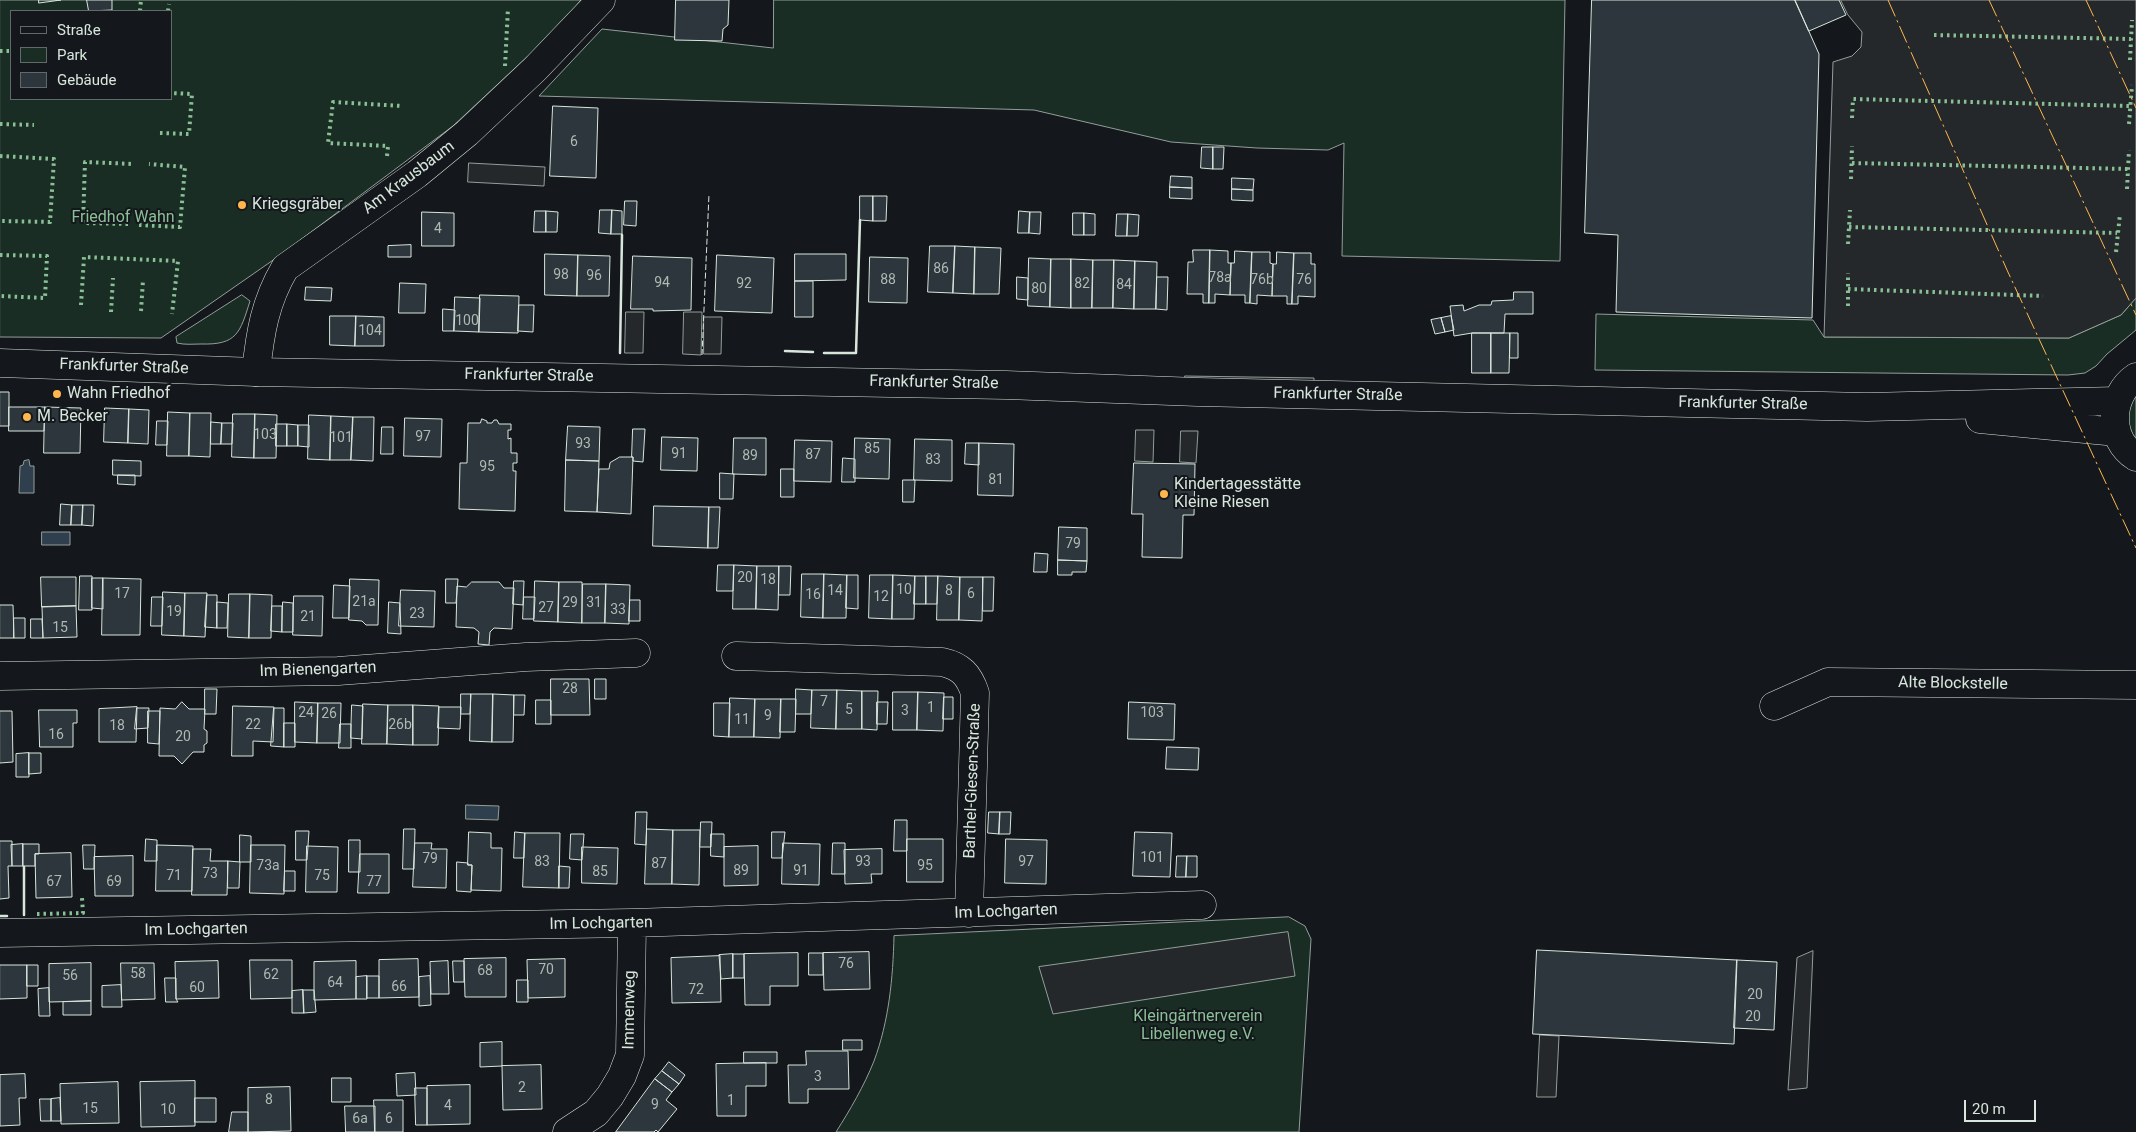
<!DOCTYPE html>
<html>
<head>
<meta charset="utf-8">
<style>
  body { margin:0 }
  #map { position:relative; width:2136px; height:1132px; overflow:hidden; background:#14181c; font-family:Roboto,sans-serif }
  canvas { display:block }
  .legend { position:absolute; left:10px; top:10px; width:162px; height:90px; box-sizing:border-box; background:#14181c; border:1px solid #626a69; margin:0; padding:6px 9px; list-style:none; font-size:15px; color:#d8e6dc }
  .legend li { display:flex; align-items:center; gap:10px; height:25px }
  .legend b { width:25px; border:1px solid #626a69 }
  .scale { position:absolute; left:1964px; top:1100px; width:72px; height:22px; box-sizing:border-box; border:2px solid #d8e6dc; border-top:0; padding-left:6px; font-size:15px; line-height:18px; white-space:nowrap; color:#d8e6dc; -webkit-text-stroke:4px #14181c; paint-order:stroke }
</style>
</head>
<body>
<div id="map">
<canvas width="2136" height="1132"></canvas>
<ul class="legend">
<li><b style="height:6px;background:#14181c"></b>Straße</li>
<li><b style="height:14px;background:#1a2d24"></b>Park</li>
<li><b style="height:14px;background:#2c363c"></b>Gebäude</li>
</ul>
<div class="scale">20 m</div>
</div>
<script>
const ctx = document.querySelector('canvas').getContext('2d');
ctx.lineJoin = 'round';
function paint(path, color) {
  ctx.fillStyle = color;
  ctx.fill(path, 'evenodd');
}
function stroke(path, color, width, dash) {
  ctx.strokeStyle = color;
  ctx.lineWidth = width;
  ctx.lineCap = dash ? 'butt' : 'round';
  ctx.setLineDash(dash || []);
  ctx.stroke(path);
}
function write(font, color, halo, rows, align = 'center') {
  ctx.font = font + ' Roboto,sans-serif';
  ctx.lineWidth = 4;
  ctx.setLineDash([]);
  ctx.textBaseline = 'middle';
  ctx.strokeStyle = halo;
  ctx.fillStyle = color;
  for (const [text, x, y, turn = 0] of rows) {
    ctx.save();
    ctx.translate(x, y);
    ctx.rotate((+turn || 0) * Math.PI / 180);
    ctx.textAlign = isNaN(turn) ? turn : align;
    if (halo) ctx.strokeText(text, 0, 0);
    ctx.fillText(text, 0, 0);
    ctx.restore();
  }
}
const green = new Path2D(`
  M0 0H581L559 27 453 126 279 256 161 338 0 337ZM11 11H171V99H11Z
  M774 0H1565L1560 261 1342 256 1344 143 1328 150 1257 148 1171 142 1034 110 539 96 602 29 773 48Z
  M242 295 250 301C240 333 237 345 201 344 193 344 185 345 177 343L176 337Z
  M2136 298V330L2107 354 2096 366 2085 373 2068 375 1595 370 1596 314 1813 320 1824 337 2069 338 2121 315Z
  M2136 387V447L2129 439 2124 406Z
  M1289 917 1305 926 1311 939 1299 1132H836C850 1110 864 1086 874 1061 889 1021 893 978 894 936Z`);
paint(green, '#1a2d24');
stroke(green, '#939e99', 1);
const parking = new Path2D(`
  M1841 0H2136V298L2121 315 2069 338 1824 337 1833 62 1852 56 1861 47 1862 32 1848 15Z
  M469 163 545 167 544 186 468 182Z
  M626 312H644L643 353H625Z
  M684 312H702L701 355 683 354Z
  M704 317H722L721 354H704Z
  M1185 376 1314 378V385L1185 383Z
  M1136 430H1154L1153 462 1135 461Z
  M1181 431H1198L1196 463 1180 462Z
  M1288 932 1295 976 1053 1014 1039 967Z
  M1813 951 1807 1088 1788 1090 1797 958Z
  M1540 1035 1559 1036 1556 1097H1537Z`);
paint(parking, '#24282b');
stroke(parking, '#939e99', 1);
const water = new Path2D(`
  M29 460 30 466H34V493H19L20 466 23 465 24 461Z
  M42 532H70V545H42Z
  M466 805 499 806 498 820 466 819Z`);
paint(water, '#2f3f4d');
stroke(water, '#939e99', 1);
const building = new Path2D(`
  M39 0H61L39 3Z
  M87 0H112V10L89 11Z
  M676 0H729L728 25 723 29 722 41 675 40Z
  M1592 0H1795L1819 54 1812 318 1616 312 1618 235 1585 233Z
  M1795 0H1839L1846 15 1809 31Z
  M553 106 598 108 596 178 550 176Z
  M1202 147H1213V169L1201 168Z
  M1213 147H1224L1223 169H1213Z
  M1171 176 1192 177V188L1170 187Z
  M1232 178 1254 179 1253 190 1232 189Z
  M1170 187 1192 188V199L1170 198Z
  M1232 189 1253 190V201L1232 200Z
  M860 196H873V221L860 220Z
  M873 196H887L886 221H873Z
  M625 201H637L636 226 624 225Z
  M600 210H612L611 234 599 233Z
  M612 210 622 211V234H611Z
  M535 211H546V232H534Z
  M546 211 558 212 557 232H546Z
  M1019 211 1030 212 1029 233H1018Z
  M422 212 454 213V246H422Z
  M1030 212H1041L1040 234 1029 233Z
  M1073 213H1084V235H1073Z
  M1084 213 1095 214V235H1084Z
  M1117 214H1128L1127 236H1116Z
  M1128 214 1139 215 1138 236H1127Z
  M411 245V257H388V246Z
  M930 246H955L953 293 928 292Z
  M955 246 975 247 974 294 953 293Z
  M975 247 1001 248 999 294H974Z
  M1193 250H1210L1209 303H1203V294H1187L1188 262H1193Z
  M1210 250 1228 251V263H1231L1230 295 1215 294V303H1209Z
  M1235 251 1252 252 1250 303H1245V295H1230L1231 263H1234Z
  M1252 252H1270V263L1273 264 1272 296 1257 295V304L1250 303Z
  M1277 252 1294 253 1292 304H1287V296H1272L1273 264H1276Z
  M1294 253H1311V264H1315V297L1298 296V304H1292Z
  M545 254 578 255 577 296 545 295Z
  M795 254H846V280L795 281Z
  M578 255 610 256 609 296H577Z
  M717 255 774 258 772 313 715 311Z
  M633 256 692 258 691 310 653 311V309H631Z
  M870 257 908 258 907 303 869 302Z
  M1029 258 1051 259 1050 307 1028 306Z
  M1051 259H1071V308L1050 307Z
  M1071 259 1093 260 1092 308H1071Z
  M1093 260H1114L1113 308H1092Z
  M1114 260 1135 261 1134 309 1113 308Z
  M1135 261 1157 262 1156 309H1134Z
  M1017 277 1028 278V300L1017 299Z
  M1157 277H1168L1167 310 1156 309Z
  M795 281H813V317H795Z
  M400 283 426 284 425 313H399Z
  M306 287 332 288 331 301 305 300Z
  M1514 292H1533V314H1505L1504 333H1472L1454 336 1450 306 1463 305 1464 311 1479 305H1491L1492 301 1513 300Z
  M480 295 519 296 518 333 479 332Z
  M455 297 480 298 479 332 454 331Z
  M519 305H534L533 332 518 331Z
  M443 309 455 310 454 331H443Z
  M330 316H356L355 346 330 345Z
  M356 316 384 317V346H355Z
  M1451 316 1454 330 1445 332 1441 318Z
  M1441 318 1445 332 1435 334 1431 320Z
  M1472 333H1491V373H1472Z
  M1491 333H1510L1509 373H1491Z
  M1510 333H1518V358H1510Z
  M0 392H9V426H0Z
  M9 407H45L44 431H9Z
  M45 407 81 408 80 453H44Z
  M105 408 129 409 128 443 104 442Z
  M129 409 149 410 148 444 128 443Z
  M168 412 190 413 189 456H167Z
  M190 413H211L210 457 189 456Z
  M233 414H255L254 458 232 457Z
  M255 414 277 415 276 458H254Z
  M309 415 331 416 330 460 308 459Z
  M331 416 353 417 351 460H330Z
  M353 417H374L373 461 351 460Z
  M405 418 442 419 441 457 404 456Z
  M482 419 487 421V423H492L494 420H497L499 424H511V430H508V439L511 438V453H517V463H513V471H516L515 511 459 509 460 463H467L468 423H480Z
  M157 421H168L167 445H156Z
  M211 422 222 423 221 444H211Z
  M222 423H233L232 444H221Z
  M276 424H287V446H276Z
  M287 424 298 425V446H287Z
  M298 425H309V447L298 446Z
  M568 426 600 427 599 461 566 460Z
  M382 427H393V454H381Z
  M633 429H645L643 462 633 461V457H632Z
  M662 437 698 438 697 471 661 470Z
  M734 438H766V475L733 474Z
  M855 438 890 439 889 479 854 478Z
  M915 439 952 440V481L914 480Z
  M795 440 832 441 831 482 794 481Z
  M966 443H979V465L965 464Z
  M979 443 1014 444 1013 496 978 495Z
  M620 457H633L631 514 597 512 599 469H609L610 463Z
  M843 458 855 459V482H842Z
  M113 460 141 461V476L113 475Z
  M566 460 599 461 597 512 565 511Z
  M1134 463 1195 464 1194 515H1183L1182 558 1142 557 1143 514H1132Z
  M781 469H794V497H781Z
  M720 473 734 474 733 499H720Z
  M118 475H135V485L118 484Z
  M903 480H915L914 502H903Z
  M61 504 72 505 71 525H60Z
  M72 505H83L82 525H71Z
  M83 505H94L93 526 82 525Z
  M654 506 709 507 708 548 653 546Z
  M709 507H720L718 548H708Z
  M1059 527 1087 528V561L1058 560Z
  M1035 553 1048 554 1047 572H1034Z
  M1058 560 1087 561 1086 572H1072V575H1058Z
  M718 565H734L733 591H717Z
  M734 565 757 566 756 609H733Z
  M757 566H779L778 610 756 609Z
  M779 566H791L790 595H779Z
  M802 574H824L823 618 801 617Z
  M824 574 847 575 846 618H823Z
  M847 575H858V609L846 608Z
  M870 575H893L892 619 869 618Z
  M893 575 915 576 914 619H892Z
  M80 576H92V610H79Z
  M915 576H926V604H914Z
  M926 576H938L937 604H926Z
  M938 576 960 577 959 620H937Z
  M41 577H76V606L42 607Z
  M960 577H983L982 621 959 620Z
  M983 577H994L993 611H983Z
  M92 578H103V609L92 608Z
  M103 578 141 579 140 635H102Z
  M350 579 379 580 378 625H366L362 621 349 620Z
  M446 579H458L456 603H446Z
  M514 581H524L523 605 513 604Z
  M535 581 559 582 558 622 534 621Z
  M472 582H499L504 588H514L512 629 494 628 490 632 489 645 478 644 479 632 474 628 456 627 457 586 466 587Z
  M559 582H582V623L558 622Z
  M583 584H606L605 623H582Z
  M606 584 630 585 629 624 605 623Z
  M334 585 350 586 349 618H333Z
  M401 590 435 591 434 627 399 626Z
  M163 592 185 593 184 636 162 635Z
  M185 593H207L205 637 184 636Z
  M229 594H250L249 638 228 637Z
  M250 594 272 595 271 638H249Z
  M207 595H217V628L205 627Z
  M294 596H323L322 636 293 635Z
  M152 597H163L162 626H151Z
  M524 597H535L534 619H523Z
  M630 600H640V621H629Z
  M217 602 228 603 227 628H217Z
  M283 602 293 603V632H282Z
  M389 602 400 603 401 634 388 633Z
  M0 605H13L14 638H0Z
  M76 606 77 637 43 638 42 607Z
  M272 606H282V632L271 631Z
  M14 618H25V638H14Z
  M31 619H42L43 638H31Z
  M551 679H589L590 715H551Z
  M595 679H606V699H595Z
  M205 689H217L216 714H205Z
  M796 689 812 690 811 714H796Z
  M812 690H837L836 729 811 728Z
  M837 690 862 691V729H836Z
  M862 691H878L877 730 862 729Z
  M893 692H918L917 730H893Z
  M918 692 944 693 943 731 917 730Z
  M461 694H471L470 714H461Z
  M471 694H493L492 742 470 741Z
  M493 694 514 695 513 742H492Z
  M514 695H525L524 715H514Z
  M944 697H953V719H943Z
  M730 698 755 699 754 737H729Z
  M755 699H781L780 738 754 737Z
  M781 699H796L795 732H780Z
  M536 700H551V724H536Z
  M182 702 189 709H205L204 729 207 731V743L204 745V752H193L182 764 174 756H159L160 708 175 709Z
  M295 702 318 703 317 743 295 742Z
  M877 702H888L887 724H877Z
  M1129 702 1175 704 1174 740 1128 739Z
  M318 703H341L340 743H317Z
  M714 703H730L729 737 714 736Z
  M363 704 388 705 387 744H362Z
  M352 705 363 706 362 739 351 738Z
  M388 705H413V745L387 744Z
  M413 705 439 706 438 745H413Z
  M233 706 274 707 273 742 253 741V756H232Z
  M137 707 136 742H99V709Z
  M439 707H461L460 729 438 728Z
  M137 708H149L148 728 135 729Z
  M274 708H284V747L271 746Z
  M39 710H77V723H73V747H40Z
  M0 711H12L13 762 0 763Z
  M148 711H160L159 744 148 743Z
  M284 723H295V747H284Z
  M340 724H351V748H339Z
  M1167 747 1199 748 1198 770 1166 769Z
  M29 753H41V773L29 774Z
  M29 753V777H16V754Z
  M636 812H647L646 845 635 844Z
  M989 812H1000L999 834 988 833Z
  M1000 812H1011L1010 834H999Z
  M895 820H907V851H894Z
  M701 822H712L711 847H700Z
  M404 829H415L414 869H403Z
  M647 829 673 830 672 884H645Z
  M673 830H700L699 885 672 884Z
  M296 831H309L307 860H296Z
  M469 832 491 833V848H502L501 891 471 890 472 865H468Z
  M515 832 525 833 524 858H514Z
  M772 832H785L782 858H772Z
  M1135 832 1172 833 1170 877 1133 876Z
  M525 833H560L559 888 523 887Z
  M571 834H584L582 860 570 859Z
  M711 834H724V857L711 856Z
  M240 835 251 836V862H240Z
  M146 839 157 840V861H145Z
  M907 839H943V882H907Z
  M1006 839 1047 840 1046 884 1005 883Z
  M349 840H360V872H349Z
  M0 841H12V866H8L9 898 0 899Z
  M415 843H432L431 849H447L446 888 413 887Z
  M783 843 820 844 819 885 782 884Z
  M833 843H845V874H832Z
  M23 844H39V854H35V866H23Z
  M23 844V866H12L11 845Z
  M83 845H95L94 869H84Z
  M157 845 193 846 192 891H156Z
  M251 845H285L284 894 250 893Z
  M307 846 338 847 337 892H306Z
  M758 846V885L724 886V847Z
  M582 847 618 848 617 884 582 883Z
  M193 849H211L210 861H228L227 895H192Z
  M882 849V874H871L872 883 845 884 844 850Z
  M71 853 72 897 36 898 35 854Z
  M360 854H389V893H358Z
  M133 856V896H95L94 857Z
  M1177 856H1187L1186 877H1176Z
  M1187 856H1197V877H1186Z
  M228 861 240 862 239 888H228Z
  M457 862 468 863V865H472L471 892 457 891Z
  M559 866 570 867 569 888H559Z
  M285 871H295V891H284Z
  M1537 950 1737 960 1734 1044 1533 1034Z
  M869 952 870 989 824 990 823 953Z
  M798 953V986H770V1005H745L744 954Z
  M809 953H823V975H809Z
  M733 954V978L721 979 719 955Z
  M733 954H744V978H733Z
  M720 956 721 1002 672 1003 671 958Z
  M506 958V997H465L464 959Z
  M418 959 419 997 379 998V960Z
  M565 959V997L528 998 527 960Z
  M250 960H292V998L251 999Z
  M1737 960 1777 962 1774 1030 1734 1028Z
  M218 961 219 998 176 999 175 962Z
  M356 961V999L314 1000V962Z
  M448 961 449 994H431L430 962Z
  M453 961H464V982H454Z
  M91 963V1001L49 1002V964Z
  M121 963H154L155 999 122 1000Z
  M0 965H27V998L0 999Z
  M27 965H38V986H27Z
  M367 976V999H356V977Z
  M367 976H379V998H367Z
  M430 976 431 1005 419 1006V977Z
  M165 978H176V999L178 1002H166Z
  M517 980H528V1002H517Z
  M121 985 122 1007H102V986Z
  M49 988 50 1016H39L38 989Z
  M303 990 304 1013H292V991Z
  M303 990H314L316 1012 304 1013Z
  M91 1001V1015H63V1002Z
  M843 1040H862V1050H843Z
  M502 1042V1066L480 1067V1043Z
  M806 1051H848L849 1089H808V1103H789L788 1065H806Z
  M744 1052H777V1063H744Z
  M669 1062 685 1075 679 1084 662 1071Z
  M766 1063V1086H746V1116H717L716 1064Z
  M541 1065 542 1109 503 1110 502 1066Z
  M662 1071 679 1084 672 1092 655 1079Z
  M415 1073 416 1095 397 1096 396 1074Z
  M25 1074 26 1098H19L20 1125 0 1126V1075Z
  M332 1078H351V1102H332Z
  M655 1079 672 1092 666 1100 677 1109 658 1132 656 1130 654 1132H616Z
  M195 1081V1126L141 1127 140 1082Z
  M118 1082 119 1123 61 1124 60 1084Z
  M470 1085V1124L427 1125V1086Z
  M290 1087 291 1131 248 1132V1088Z
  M415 1088H427V1125H416Z
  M60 1098 61 1121H51V1099Z
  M195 1098H216V1122H195Z
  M40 1099H51V1121H41Z
  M374 1100H403V1132H375Z
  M345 1106H375V1132H346Z
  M232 1112H248V1132H229Z`);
paint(building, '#2c363c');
stroke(building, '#d8e6dc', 1);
const minor = new Path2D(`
  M256 372C260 333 265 302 285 268L417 174 467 133 535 69 601 0
  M736 656 942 662C961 666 969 675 975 693L969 913
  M0 676 338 671 526 657 636 653
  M1774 706 1828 682 2136 685
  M0 933 632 923 1202 905
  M567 1132 596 1113 610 1096 622 1076 630 1055 632 923`);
const major = new Path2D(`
  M0 363 256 372 1006 385 1198 392 1867 407 2117 401
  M2136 377C2109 395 2107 439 2136 457
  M1980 419 2117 432`);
stroke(minor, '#d8e6dc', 29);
stroke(major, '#d8e6dc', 29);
stroke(minor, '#14181c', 28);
stroke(major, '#14181c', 28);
stroke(new Path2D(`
  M140 11 141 0
  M168 11 169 4
  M1934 35 2131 39
  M0 51H11
  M2130 60 2132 20
  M505 66 508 8
  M1852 118 1853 99 2130 106
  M0 124 34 125
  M2129 124 2132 85
  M160 133 189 134 192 94 171 93
  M0 156 54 159 50 222 0 221
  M387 156 388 146 328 143 333 102 402 106
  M1852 163 2128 169
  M1851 179 1852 146
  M2127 189 2129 150
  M128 224 83 223 85 162 133 164
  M139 225 180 227 185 167 149 164
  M1849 227 2117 233
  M1848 244 1850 210
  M2116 252 2120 214
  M0 255 47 256 45 298 0 296
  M1848 289 2043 296
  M81 305 84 257 178 261 172 314
  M1848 306V273
  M141 311 143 280
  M111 312 113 278
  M37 914 83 913 82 898`), '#8ac095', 4, [2.5, 4]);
stroke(new Path2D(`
  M702 355 709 194`), '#d8e6dc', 1, [6, 2.5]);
stroke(new Path2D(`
  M785 351 813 352
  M620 353 622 235
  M824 353H856L860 220
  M24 867V915
  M0 916H7`), '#d8e6dc', 2.5);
stroke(new Path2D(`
  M1888 0 2007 270 2136 548
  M1989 0 2136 315
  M2086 0 2136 108`), '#ffb74d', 1, [18, 4, 2.5, 4]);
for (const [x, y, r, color] of [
  [242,205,5,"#ffb74d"],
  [57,394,5,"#ffb74d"],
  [27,417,5,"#ffb74d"],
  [1164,494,5,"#ffb74d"]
]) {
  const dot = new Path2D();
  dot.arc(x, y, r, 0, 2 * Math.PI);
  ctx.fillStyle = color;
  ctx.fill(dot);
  stroke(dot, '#14181c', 2);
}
write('14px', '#adbab4', null, [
  ["6",574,142],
  ["4",438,229],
  ["86",941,269],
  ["98",561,275],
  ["96",594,276],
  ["78a",1220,278],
  ["88",888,280],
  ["76b",1262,280],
  ["76",1304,280],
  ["94",662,283],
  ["92",744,284],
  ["82",1082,284],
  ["84",1124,285],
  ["80",1039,289],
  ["100",467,321],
  ["104",370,331],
  ["103",265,435],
  ["97",423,437],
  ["101",341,438],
  ["93",583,444],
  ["85",872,449],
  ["91",679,454],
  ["87",813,455],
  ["89",750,456],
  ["83",933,460],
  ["95",487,467],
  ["81",996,480],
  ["79",1073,544],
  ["20",745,578],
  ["18",768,580],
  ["10",904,590],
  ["14",835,591],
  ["8",949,591],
  ["17",122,594],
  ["6",971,594],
  ["16",813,595],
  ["12",881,597],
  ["21a",364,602],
  ["29",570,603],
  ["31",594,603],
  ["27",546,608],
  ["33",618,610],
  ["19",174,612],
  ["23",417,614],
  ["21",308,617],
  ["15",60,628],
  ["28",570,689],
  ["7",824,702],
  ["1",931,708],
  ["5",849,710],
  ["3",905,711],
  ["24",306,713],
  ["103",1152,713],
  ["26",329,714],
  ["9",768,716],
  ["11",742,720],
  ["22",253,725],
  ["26b",400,725],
  ["18",117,726],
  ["16",56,735],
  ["20",183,737],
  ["101",1152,858],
  ["79",430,859],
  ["83",542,862],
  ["93",863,862],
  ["97",1026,862],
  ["87",659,864],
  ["73a",268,866],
  ["95",925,866],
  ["89",741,871],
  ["91",801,871],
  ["85",600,872],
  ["73",210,874],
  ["71",174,876],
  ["75",322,876],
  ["67",54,882],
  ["69",114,882],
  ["77",374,882],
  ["76",846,964],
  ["70",546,970],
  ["68",485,971],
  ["58",138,974],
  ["62",271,975],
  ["56",70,976],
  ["64",335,983],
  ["66",399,987],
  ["60",197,988],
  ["72",696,990],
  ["20",1755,995],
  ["20",1753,1017],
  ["3",818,1077],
  ["2",522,1088],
  ["8",269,1100],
  ["1",731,1101],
  ["9",655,1105],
  ["4",448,1106],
  ["15",90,1109],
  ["10",168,1110],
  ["6a",360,1119],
  ["6",389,1119]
]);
write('16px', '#d8e6dc', '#14181c', [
  ["Am Krausbaum",409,178,-37],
  ["Frankfurter Straße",124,367,2],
  ["Frankfurter Straße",529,376,1],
  ["Frankfurter Straße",934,383,1],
  ["Frankfurter Straße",1338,395,1],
  ["Frankfurter Straße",1743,404,1],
  ["Im Bienengarten",318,670,-2],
  ["Alte Blockstelle",1953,684,1],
  ["Barthel-Giesen-Straße",973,781,-88],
  ["Im Lochgarten",1006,912,-2],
  ["Im Lochgarten",601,924,-1],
  ["Im Lochgarten",196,930,-1],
  ["Immenweg",630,1010,-89]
]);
write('16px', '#d8e6dc', '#14181c', [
  ["Kriegsgräber",252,205],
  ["Wahn Friedhof",67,394],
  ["M. Becker",37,417],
  ["Kindertagesstätte",1174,485],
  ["Kleine Riesen",1174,503]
], 'left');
write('16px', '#8ac095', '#14181c', [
  ["Friedhof Wahn",123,218],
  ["Kleingärtnerverein",1198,1017],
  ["Libellenweg e.V.",1198,1035]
]);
</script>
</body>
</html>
